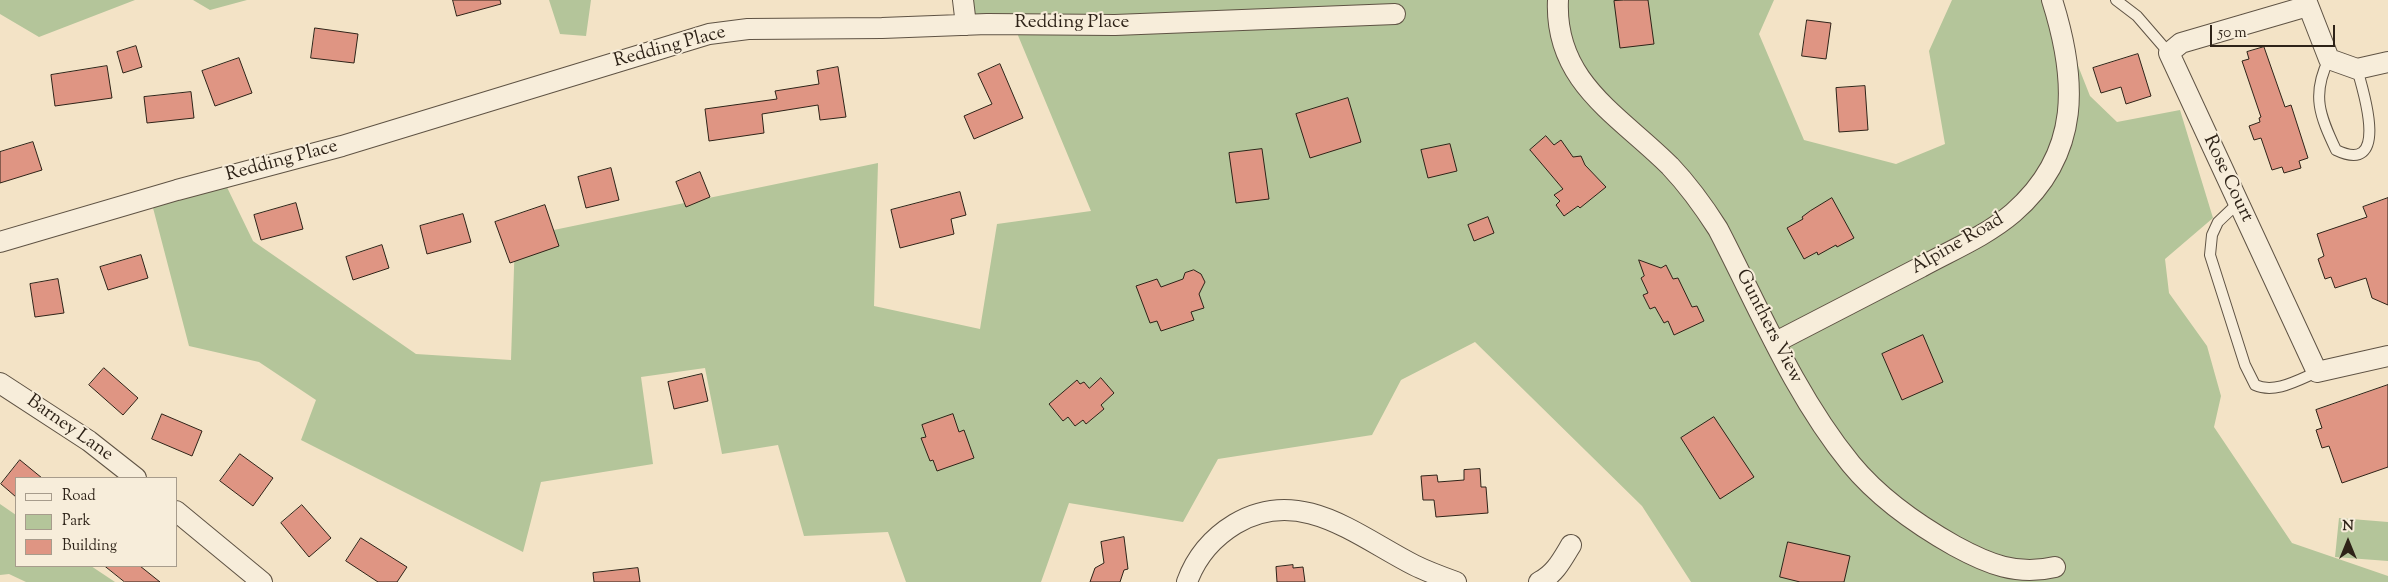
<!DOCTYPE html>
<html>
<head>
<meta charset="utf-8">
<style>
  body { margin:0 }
  #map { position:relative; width:2388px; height:582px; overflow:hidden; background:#f3e3c6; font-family:"Sorts Mill Goudy",serif }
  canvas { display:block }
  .legend { position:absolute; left:15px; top:477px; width:162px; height:90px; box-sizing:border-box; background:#f7edda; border:1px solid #a79c8c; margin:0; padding:6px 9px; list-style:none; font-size:15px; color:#2e2318 }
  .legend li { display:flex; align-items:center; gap:10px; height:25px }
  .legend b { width:25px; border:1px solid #a79c8c }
  .north { position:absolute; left:2323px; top:517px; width:50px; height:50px; -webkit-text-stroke:4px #f7edda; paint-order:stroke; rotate:0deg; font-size:14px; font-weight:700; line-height:20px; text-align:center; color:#2e2318 }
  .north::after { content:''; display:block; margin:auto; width:18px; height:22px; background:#2e2318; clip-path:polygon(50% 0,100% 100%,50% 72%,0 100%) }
  .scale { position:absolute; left:2210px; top:25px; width:125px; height:22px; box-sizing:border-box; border:2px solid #2e2318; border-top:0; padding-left:6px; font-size:15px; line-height:18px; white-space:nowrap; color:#2e2318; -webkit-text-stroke:4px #f7edda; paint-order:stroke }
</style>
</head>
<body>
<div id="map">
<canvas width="2388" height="582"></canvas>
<ul class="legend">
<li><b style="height:6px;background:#f7edda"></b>Road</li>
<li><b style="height:14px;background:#b4c59a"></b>Park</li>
<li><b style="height:14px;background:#df9583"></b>Building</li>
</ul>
<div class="north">N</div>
<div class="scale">50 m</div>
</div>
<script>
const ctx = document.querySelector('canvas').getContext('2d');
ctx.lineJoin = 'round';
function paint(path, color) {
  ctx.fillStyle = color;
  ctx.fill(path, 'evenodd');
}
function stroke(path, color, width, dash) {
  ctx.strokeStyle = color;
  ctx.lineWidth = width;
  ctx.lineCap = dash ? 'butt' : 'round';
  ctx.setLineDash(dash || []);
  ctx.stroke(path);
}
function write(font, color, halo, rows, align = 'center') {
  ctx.font = font + ' "Sorts Mill Goudy",serif';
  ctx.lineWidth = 4;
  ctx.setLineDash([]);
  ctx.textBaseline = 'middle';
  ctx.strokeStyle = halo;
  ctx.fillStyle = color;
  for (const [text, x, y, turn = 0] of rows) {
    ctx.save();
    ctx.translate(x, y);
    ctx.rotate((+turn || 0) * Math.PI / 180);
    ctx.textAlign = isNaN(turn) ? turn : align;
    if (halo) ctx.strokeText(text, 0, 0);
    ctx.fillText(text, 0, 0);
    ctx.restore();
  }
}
paint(new Path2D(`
  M0 0H135L39 37 0 14Z
  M193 0H247L210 10Z
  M549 0H591L586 36 560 34Z
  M963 0H1774L1759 34 1804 140 1896 164 1945 144 1929 51 1952 0H2052L2090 96 2117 122 2180 110 2213 218 2165 259 2169 293 2207 346 2221 396 2214 427 2292 543 2388 576V582H1691L1642 506 1475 342 1401 380 1372 435 1218 459 1183 522 1069 503 1041 582H906L888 532 804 536 778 445 722 454 705 368 641 377 653 464 541 482 523 552 301 440 316 400 259 362 189 346 152 204 223 179 253 241 416 354 511 360 515 238 878 163 874 306 980 329 997 224 1091 211 1012 21 965 20Z
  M0 504 16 515V566H91L115 582H26L9 574 0 575Z
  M2339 518 2388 522V561L2335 557Z`), '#b4c59a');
const building = new Path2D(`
  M453 0H500L501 4 457 16Z
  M1624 0H1648L1654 44 1620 48 1614 1Z
  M1807 20 1831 23 1826 59 1802 56Z
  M315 28 358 34 354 63 311 58Z
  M136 46 142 67 123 73 117 52Z
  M2264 47 2285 107 2291 105 2308 158 2299 161 2301 168 2284 173 2282 167 2272 170 2261 138 2254 140 2249 126 2260 122 2259 118 2261 117 2242 61 2249 59 2247 52Z
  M2138 54 2151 96 2126 104 2121 87 2101 93 2093 68Z
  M239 58 252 93 215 106 202 71Z
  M1000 64 1023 118 974 139 964 116 992 104 978 74Z
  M107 66 112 98 55 106 51 75Z
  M838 67 846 117 820 120 818 105 762 114 764 133 709 141 705 109 777 99 775 91 819 84 817 71Z
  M1865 86 1868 130 1839 132 1836 88Z
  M191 92 194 118 147 123 144 97Z
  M1348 98 1361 142 1310 158 1296 114Z
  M1546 136 1554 145 1561 140 1573 157 1581 156 1585 165 1606 187 1580 208 1578 206 1564 216 1556 205 1560 201 1554 195 1563 189 1530 150Z
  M33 142 42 170 0 183V152Z
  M1450 144 1457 171 1428 178 1421 150Z
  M1262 149 1269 199 1236 203 1229 153Z
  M611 168 619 200 586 208 578 177Z
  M700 172 710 197 686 207 676 182Z
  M960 192 966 215 951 219 954 234 900 248 891 210Z
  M1832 198 1854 238 1837 247 1836 245 1818 255 1817 252 1804 259 1787 228 1803 219 1802 217 1810 211Z
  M2388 198V305L2372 298 2366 278 2335 288 2331 277 2325 279 2318 259 2324 256 2317 234 2367 217 2363 207Z
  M296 203 303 229 261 240 254 215Z
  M545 205 559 246 510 263 495 222Z
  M463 214 471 242 427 254 420 226Z
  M1488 217 1494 233 1474 241 1468 225Z
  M382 245 389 268 353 280 346 257Z
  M141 255 148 278 108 290 100 267Z
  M1639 260 1661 268 1666 265 1673 279 1678 278 1692 307 1697 306 1704 321 1674 335 1668 321 1664 323 1655 307 1650 309 1643 295 1648 293 1641 278 1644 276Z
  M1194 270 1201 274 1205 282 1199 294 1204 308 1191 312 1194 320 1161 331 1157 321 1150 323 1136 286 1157 279 1161 287 1183 279 1185 273Z
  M58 279 64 313 35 317 30 284Z
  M1923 335 1943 382 1902 400 1882 354Z
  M104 368 138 398 123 415 89 385Z
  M702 374 708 401 674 409 668 382Z
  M1101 378 1114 393 1101 405 1104 409 1086 424 1083 420 1075 426 1068 417 1063 421 1049 404 1077 380 1080 384 1084 382 1089 388Z
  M2388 385V467L2342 483 2329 446 2322 448 2316 430 2322 428 2316 410Z
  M162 414 202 431 192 456 152 439Z
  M953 414 959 432 964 430 974 458 937 471 933 460 930 461 921 438 926 437 922 425Z
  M1714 417 1754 477 1720 499 1681 438Z
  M240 454 273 478 253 506 220 481Z
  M20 460 42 478H16V497L1 484Z
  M1480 469 1481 487H1486L1488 513 1436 517 1434 500H1423L1421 476 1437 475 1438 482 1464 480V470Z
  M302 505 331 538 309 557 281 523Z
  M1124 537 1128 569 1124 570 1120 582H1090L1095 568 1104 563 1101 542Z
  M361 538 407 567 397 582H378L346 561Z
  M1788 542 1850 556 1844 582H1800L1780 577Z
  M1293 565V568L1303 567 1305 582H1277L1276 567Z
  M105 566H140L160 582H125Z
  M638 568 640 582H594L593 573Z`);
paint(building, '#df9583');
stroke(building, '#2e2318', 1);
const service = new Path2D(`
  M2116 0 2137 16 2169 53
  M2329 59C2311 95 2320 116 2336 150 2388 175 2366 99 2357 69
  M2238 203 2218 222 2212 235 2210 255 2245 365 2255 385C2275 394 2298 380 2317 372`);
const minor = new Path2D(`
  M963 0 966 25
  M1558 0C1554 82 1619 115 1670 166 1688 185 1704 207 1718 229 1759 308 1794 394 1851 464 1879 498 1916 524 1955 546 1988 564 2017 576 2055 567
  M2306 0 2329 59 2357 69 2388 62
  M2308 6 2181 43 2169 53 2317 372 2388 356
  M0 242 177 190 342 146 709 34 748 29 882 28 987 24 1115 25 1395 14
  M1776 342C1824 317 1873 292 1921 267 1952 250 1986 236 2013 213 2082 153 2077 79 2052 0
  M0 383 89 441 136 478
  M176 511 262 582
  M1187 582C1196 557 1212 538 1235 524 1300 485 1357 536 1414 565 1428 572 1442 577 1456 582
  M1539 582C1555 574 1562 560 1571 545`);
stroke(service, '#5f5344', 12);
stroke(minor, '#5f5344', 22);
stroke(service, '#f7edda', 10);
stroke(minor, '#f7edda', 20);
write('19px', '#2e2318', '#f7edda', [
  ["Redding Place",1072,24],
  ["Redding Place",670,48,-15],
  ["Redding Place",282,162,-15],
  ["Rose Court",2227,179,65],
  ["Alpine Road",1958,245,-30],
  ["Gunthers View",1768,327,63],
  ["Barney Lane",69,429,35]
]);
</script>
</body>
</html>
